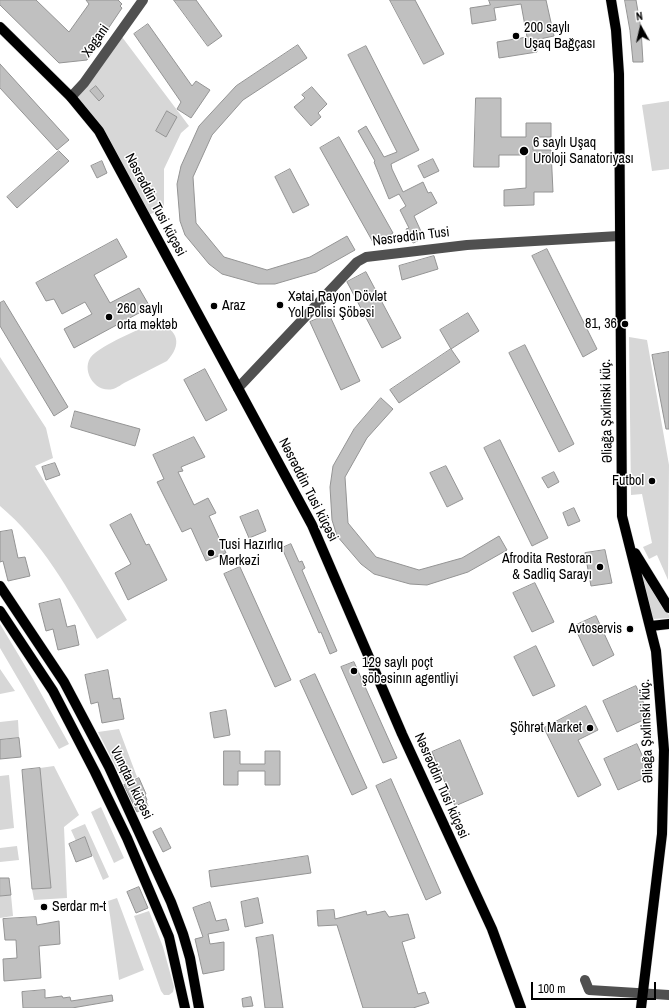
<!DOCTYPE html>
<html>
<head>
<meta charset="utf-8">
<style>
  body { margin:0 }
  #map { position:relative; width:669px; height:1008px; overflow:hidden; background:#fff; font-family:"Archivo Narrow",sans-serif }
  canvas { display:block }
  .north { position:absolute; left:621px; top:8px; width:40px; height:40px; -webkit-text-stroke:3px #fff; paint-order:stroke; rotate:352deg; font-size:11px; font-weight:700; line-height:16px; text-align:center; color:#000 }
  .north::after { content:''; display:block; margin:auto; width:14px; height:18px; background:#000; clip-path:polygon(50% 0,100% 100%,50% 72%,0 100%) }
  .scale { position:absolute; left:531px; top:982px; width:125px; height:18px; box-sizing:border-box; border:2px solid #000; border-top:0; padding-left:5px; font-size:12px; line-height:14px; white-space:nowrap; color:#000; -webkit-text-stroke:3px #fff; paint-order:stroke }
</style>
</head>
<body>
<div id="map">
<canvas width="669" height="1008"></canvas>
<div class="north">N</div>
<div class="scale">100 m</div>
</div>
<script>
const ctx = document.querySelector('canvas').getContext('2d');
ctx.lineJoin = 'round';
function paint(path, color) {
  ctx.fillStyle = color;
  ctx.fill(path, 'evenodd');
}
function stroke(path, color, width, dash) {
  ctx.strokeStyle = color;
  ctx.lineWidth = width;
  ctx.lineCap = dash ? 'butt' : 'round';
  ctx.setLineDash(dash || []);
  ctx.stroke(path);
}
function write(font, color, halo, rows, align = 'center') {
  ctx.font = font + ' "Archivo Narrow",sans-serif';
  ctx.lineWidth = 3;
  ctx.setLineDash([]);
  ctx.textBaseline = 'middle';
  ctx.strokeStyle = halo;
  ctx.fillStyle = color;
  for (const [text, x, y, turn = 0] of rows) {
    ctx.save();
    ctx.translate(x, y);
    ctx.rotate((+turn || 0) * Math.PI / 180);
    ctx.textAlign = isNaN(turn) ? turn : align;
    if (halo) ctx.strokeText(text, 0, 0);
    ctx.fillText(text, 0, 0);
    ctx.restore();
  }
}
paint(new Path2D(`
  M119 33 189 126 181 133 164 169V209L145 216 123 174 71 97Z
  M669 101V169L652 171 642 105Z
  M158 323C179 330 182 345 167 361 153 368 140 375 126 382 122 384 117 388 113 389 93 394 78 365 95 353 106 344 145 325 158 323Z
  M629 337 647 340 669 465 668 580 657 555 649 559 643 547 652 543 642 494 631 495Z
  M0 357 46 428 53 458 35 466 127 620 97 639C69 591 43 542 0 506Z
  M641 570 669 615V618L653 619Z
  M0 624 33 679 69 744 59 749 0 648Z
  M0 669 15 691 0 694Z
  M18 720 19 738 0 740V722Z
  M119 729 137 777 124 783 98 732Z
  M54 766 79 815 64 827 67 898 34 900 32 889 51 888 40 768Z
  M9 775 14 828 0 830V776Z
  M101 807 124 858 114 863 91 812Z
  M85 824 109 877 103 880 85 838 76 841 71 830Z
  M17 846 19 860 0 862V848Z
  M11 895 13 916 0 918V896Z
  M117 898 144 970 119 980 108 901Z
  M149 911 163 947 174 987 173 992 169 995H164L161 991 134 916Z`), '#d7d7d7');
const building = new Path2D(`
  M0 0H36L69 32 89 4 86 0H118L122 4 120 6 122 8 87 60 59 63 0 5Z
  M174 0H196L222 36 208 46Z
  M390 0H415L444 54 424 64Z
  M489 0H546L554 36 535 40 537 52 499 58 497 42 527 37 521 4 494 8 496 20 472 24 470 8 490 5Z
  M625 0H636L641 29 643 62H633L630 31Z
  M148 24 192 86 196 81 210 90 191 118 177 109 181 102 134 34Z
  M298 45 307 58 243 100 212 135 193 177 196 223 224 257 267 270 310 257 347 236 355 250 316 272 275 284H258L222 274 209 264 185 235 180 221 177 184 181 166 199 126 236 86Z
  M366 46 419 150 391 164 392 169 403 192 423 182 428 193 431 192 437 203 414 216 424 238 413 243 406 229 409 228 400 210 406 206 399 194 389 199 374 162 375 161 358 131 366 126 384 157 397 152 348 55Z
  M0 64 69 140 57 150 0 88Z
  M96 86 104 96 99 101 90 91Z
  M312 87 327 104 318 113 321 117 311 126 294 107 305 98 302 95Z
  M476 98H501V137H526V123H551V137H533V150H551L553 192H534V205L504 206V190L526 188V155H499V167H474Z
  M167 111 177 117 166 137 156 131Z
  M339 137 393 233 374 244 320 148Z
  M59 151 69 161 17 208 7 197Z
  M433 159 439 171 424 178 418 166Z
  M102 161 107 173 97 178 91 166Z
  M290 169 309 205 293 213 275 177Z
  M117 239 127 257 94 275 110 303 139 288 150 307 74 348 64 329 92 314 85 302 62 314 54 299 46 301 36 283Z
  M547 249 597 349 583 357 532 256Z
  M434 256 438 269 402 280 399 266Z
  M366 272 401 338 382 348 347 282Z
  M4 301 68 407 54 416 0 326V303Z
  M468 313 479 331 451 349 440 330Z
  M329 314 360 381 341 390 310 322Z
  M525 345 574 444 559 452 509 353Z
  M451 349 460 362 399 403 390 390Z
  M669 352V429H666L652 355Z
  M205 369 227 410 206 421 184 380Z
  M381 398 393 409 367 438 345 477 348 523 376 557 419 570 462 558 499 536 507 550 468 572 427 585 410 584 374 574 361 564 337 536 332 520 330 487 333 466 354 429Z
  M75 411 140 429 135 446 71 427Z
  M194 437 205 457 181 467 183 471 178 472 194 505 208 498 216 513 209 516 226 553 206 561 191 528 182 532 157 482 164 479 153 455Z
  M500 440 548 538 532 546 484 448Z
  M55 463 60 475 46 480 42 467Z
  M446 466 463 499 447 507 430 473Z
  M554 472 559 482 548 488 542 478Z
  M574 508 580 521 568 526 563 513Z
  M258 510 266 531 249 538 240 517Z
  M131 514 146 545 149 544 167 580 128 600 115 573 131 564 110 525Z
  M12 530 18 558 25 557 30 576 8 581 3 561 0 562V532Z
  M291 544 299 562 302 561 305 568 302 570 337 651 330 654 321 632 319 633 282 548Z
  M605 550 612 583 591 586 585 553Z
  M240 567 291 680 275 687 224 574Z
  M535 583 554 622 532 632 513 593Z
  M60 599 67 627 75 625 79 645 58 650 53 629 46 631 39 604Z
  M596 616 614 655 593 666 574 626Z
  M536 646 555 686 533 696 514 657Z
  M354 662 397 758 383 763 341 667Z
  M108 670 113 699 120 698 124 719 102 723 98 702 91 704 85 675Z
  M315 674 367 788 352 795 300 681Z
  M636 686 650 717 617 732 603 701Z
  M586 706 598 730 578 740 601 785 578 797 544 728Z
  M226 710 230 735 214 738 210 713Z
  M19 738 21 757 0 759V740Z
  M460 740 483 794 455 806 432 752Z
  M637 744 651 775 618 790 604 759Z
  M224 751H240V764H265V751H280V785H265V771H238V785H224Z
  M40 768 51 888 32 889 22 770Z
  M139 778 146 794 145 795 147 800 146 801 148 806 137 812 124 785Z
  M391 779 441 893 426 900 376 786Z
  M161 828 171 848 163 852 153 832Z
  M85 837 92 856 76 862 69 844Z
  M308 856 311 873 211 887 209 871Z
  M0 878H9L11 895 0 896Z
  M139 887 148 908 136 913 127 892Z
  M258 898 263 923 245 927 241 902Z
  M210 902 216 921 226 919 229 930 208 934 210 944 224 942V970L203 974 195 939 203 937 193 908Z
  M334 910 335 919 366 911 367 915 385 911 389 917 408 914 415 938 402 942 418 994 425 992 429 1003 413 1008H363L337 925 318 926 317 911Z
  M36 917 37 925 59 921 60 944 39 946 41 978 4 981 3 959 17 958 16 940H5L3 919Z
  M273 935 283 1008H265L258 949 256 938Z
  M45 990V998L62 996 63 998 70 997 71 1001 112 995 113 1001 72 1008H23L22 992Z
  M251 997 253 1006 243 1007 242 999Z`);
paint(building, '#c0c0c0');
stroke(building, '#949494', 1);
const major = new Path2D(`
  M611 0 616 30 619 74 622 516 656 651 664 750 662 834 641 1008
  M0 27 71 97 99 131 312 525 402 734 492 929 521 1008
  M635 553 669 608
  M0 586 64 682 109 767 171 902 183 934 190 958 199 1008
  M0 611 53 691 95 772 127 838 169 937 185 1008
  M651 626 669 624`);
stroke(major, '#dbdbdb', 11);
stroke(new Path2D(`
  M71 97 84 83 143 0
  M238 388 357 262 366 257 467 245 619 236
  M585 980 589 990 669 995`), '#505050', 10);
stroke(major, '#000', 10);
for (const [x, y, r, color] of [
  [516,36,4,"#000"],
  [524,151,5,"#000"],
  [280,305,4,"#000"],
  [214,306,4,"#000"],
  [109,317,4,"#000"],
  [625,324,4,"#000"],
  [652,481,4,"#000"],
  [211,553,4,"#000"],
  [600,567,4,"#000"],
  [630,629,4,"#000"],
  [354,671,4,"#000"],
  [590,728,4,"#000"],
  [44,907,4,"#000"]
]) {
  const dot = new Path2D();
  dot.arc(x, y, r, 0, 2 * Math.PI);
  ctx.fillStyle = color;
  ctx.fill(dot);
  stroke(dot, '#fff', 1.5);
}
write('14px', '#000', '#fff', [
  ["200 saylı",524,28],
  ["Uşaq Bağçası",524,44],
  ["6 saylı Uşaq",533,143],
  ["Uroloji Sanatoriyası",533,159],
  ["Xətai Rayon Dövlət",288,297],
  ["Yol Polisi Şöbəsi",288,313],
  ["Araz",222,306],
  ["260 saylı",117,309],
  ["orta məktəb",117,325],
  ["81, 36",617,324,"right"],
  ["Futbol",644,481,"right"],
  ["Tusi Hazırlıq",219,545],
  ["Mərkəzi",219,561],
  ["Afrodita Restoran",592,559,"right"],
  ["& Sadliq Sarayı",592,575,"right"],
  ["Avtoservis",622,629,"right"],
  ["129 saylı poçt",362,663],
  ["şöbəsinın agentliyi",362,679],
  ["Şöhrət Market",582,728,"right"],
  ["Serdar m-t",52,907]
], 'left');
write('14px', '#000', '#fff', [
  ["Xəgani",96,41,-55],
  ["Nəsrəddin Tusi küçəsi",155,205,62],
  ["Nəsrəddin Tusi",411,237,-7],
  ["Əliağa Şıxlinski küç.",607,411,-91],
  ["Nəsrəddin Tusi küçəsi",308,490,63],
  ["Əliağa Şıxlinski küç.",647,731,-92],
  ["Vunqtau küçəsi",131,783,64],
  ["Nəsrəddin Tusi küçəsi",441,786,66]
]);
</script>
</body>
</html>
